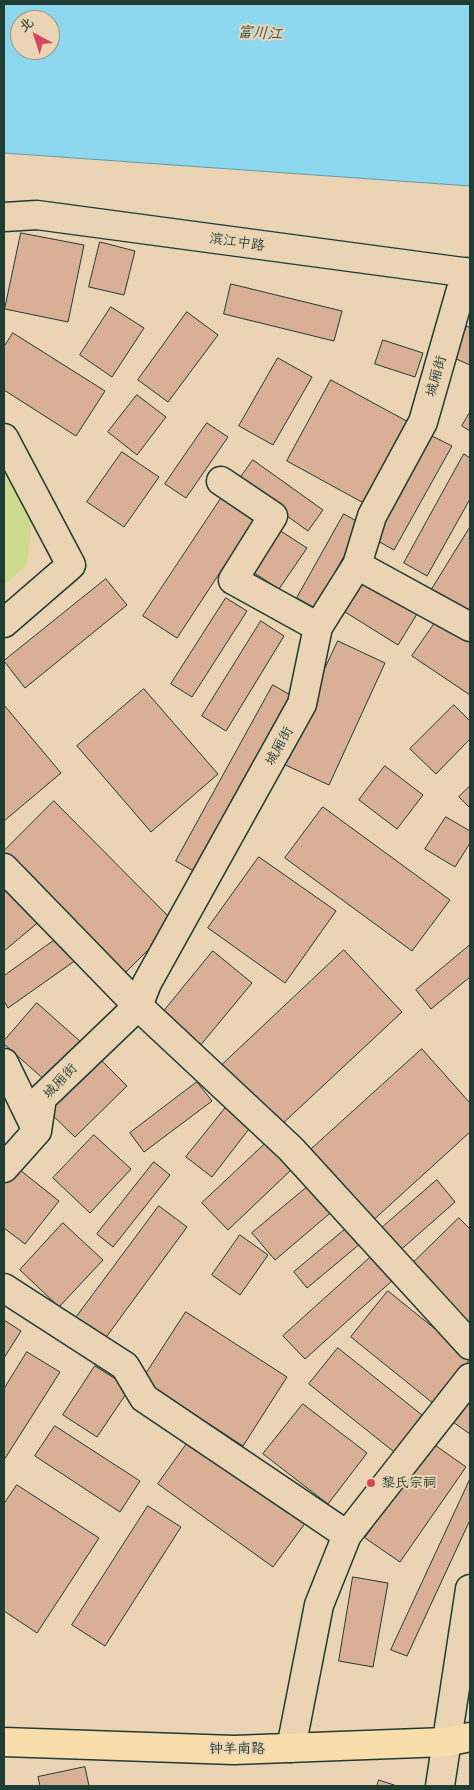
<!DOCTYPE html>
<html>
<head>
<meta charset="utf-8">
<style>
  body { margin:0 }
  #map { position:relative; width:474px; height:1790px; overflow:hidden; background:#ebd4b4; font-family:Mali,"LXGW WenKai TC",sans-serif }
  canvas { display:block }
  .frame { position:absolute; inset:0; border:5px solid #1f3d34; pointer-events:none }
  .north { position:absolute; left:10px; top:10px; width:50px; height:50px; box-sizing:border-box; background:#ebd4b4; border:1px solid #999881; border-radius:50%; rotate:320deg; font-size:14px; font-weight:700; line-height:20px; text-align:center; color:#1f3d34 }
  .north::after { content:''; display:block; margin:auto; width:18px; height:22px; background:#d1495b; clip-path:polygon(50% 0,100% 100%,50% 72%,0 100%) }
</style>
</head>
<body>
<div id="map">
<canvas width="474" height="1790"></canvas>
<div class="frame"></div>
<div class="north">北</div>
</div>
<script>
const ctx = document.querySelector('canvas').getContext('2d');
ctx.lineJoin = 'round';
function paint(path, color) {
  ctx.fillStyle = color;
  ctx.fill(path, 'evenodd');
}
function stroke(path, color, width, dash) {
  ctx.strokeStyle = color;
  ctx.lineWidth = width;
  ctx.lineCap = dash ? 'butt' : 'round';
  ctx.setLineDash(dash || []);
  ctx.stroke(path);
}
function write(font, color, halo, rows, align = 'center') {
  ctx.font = font + ' Mali,"LXGW WenKai TC",sans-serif';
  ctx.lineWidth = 4;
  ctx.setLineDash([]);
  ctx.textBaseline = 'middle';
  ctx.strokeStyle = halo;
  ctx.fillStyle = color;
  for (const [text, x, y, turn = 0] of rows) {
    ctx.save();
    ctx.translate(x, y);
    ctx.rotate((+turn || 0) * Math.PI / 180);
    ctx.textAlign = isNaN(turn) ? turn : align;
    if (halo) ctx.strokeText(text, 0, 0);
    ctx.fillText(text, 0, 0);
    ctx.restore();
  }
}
paint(new Path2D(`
  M4 426 37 474 27 565 4 585Z`), '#ceda8d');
const water = new Path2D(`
  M4 4H470V186L4 153ZM20 20H50V50H20Z`);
paint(water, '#8ed8ef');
stroke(water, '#629aa4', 1);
const building = new Path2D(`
  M21 233 84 245 68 322 5 309Z
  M100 242 135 251 124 295 89 287Z
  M231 284 342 311 334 341 224 314Z
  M111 307 144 328 112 377 80 355Z
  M187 312 218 335 168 402 138 380Z
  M467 326 470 328V365L454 358Z
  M13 333 105 391 76 436 4 390V347Z
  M383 340 423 353 415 377 375 364Z
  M278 358 312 377 273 445 239 426Z
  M331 380 414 425 369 506 287 461Z
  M137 395 166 417 137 455 108 432Z
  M470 412V431L462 426Z
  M207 423 228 437 186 498 165 484Z
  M426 433 452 446 394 550 369 536Z
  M122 452 159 477 124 527 87 502Z
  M464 454 470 458V499L427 576 404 563Z
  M253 460 323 510 308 531 238 481Z
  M222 497 255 519 177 638 143 616Z
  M344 514 362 524 315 608 297 598Z
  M470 527V612L432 589Z
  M276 528 307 548 279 589 248 569Z
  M356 577 417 614 398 645 337 607Z
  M106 579 127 605 25 688 4 661Z
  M226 598 247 611 192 697 171 684Z
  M439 617 470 638V695L412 656Z
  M261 621 284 636 226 731 202 716Z
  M338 641 385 663 329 785 281 763Z
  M273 685 299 700 202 876 176 861Z
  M144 689 218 774 151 832 77 746Z
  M4 705 61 773 4 821Z
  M454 705 470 721V739L436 774 410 749Z
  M385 766 423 795 397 829 359 800Z
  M470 786V808L459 797Z
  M54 801 175 923 122 976 4 858V851Z
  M323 807 450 900 412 951 285 858Z
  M446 817 470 831V843L455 867 425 849Z
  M259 857 336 911 285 983 208 928Z
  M4 875 41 920 4 951Z
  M59 937 76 960 8 1008 4 1001V976Z
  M470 945V977L431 1009 416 990Z
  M344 950 402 1012 280 1126 222 1065Z
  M213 951 252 983 199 1047 160 1016Z
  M37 1003 82 1043 47 1082 4 1044V1041Z
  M422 1049 470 1103V1132L369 1224 306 1154Z
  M96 1055 127 1086 75 1137 44 1107Z
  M197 1082 212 1101 144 1152 130 1133Z
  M227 1106 252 1125 212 1177 186 1157Z
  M94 1135 131 1169 90 1213 53 1178Z
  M266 1143 291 1170 228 1230 202 1203Z
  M154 1162 170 1175 113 1247 97 1234Z
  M15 1166 59 1201 25 1244 4 1228V1180Z
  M437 1180 455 1202 396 1254 377 1232Z
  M312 1183 335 1209 275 1260 252 1233Z
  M159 1206 187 1227 104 1340 75 1319Z
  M459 1218 470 1229V1325L412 1264Z
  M63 1223 103 1260 59 1307 20 1270Z
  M348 1227 361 1243 307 1288 294 1272Z
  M240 1235 268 1255 240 1295 212 1275Z
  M373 1255 394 1279 305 1359 283 1336Z
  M388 1291 470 1357V1359L434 1404 351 1337Z
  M186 1312 287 1377 243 1446 142 1380Z
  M4 1320 21 1331 4 1358Z
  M338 1348 427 1419 398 1455 309 1384Z
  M27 1352 60 1372 4 1460V1389Z
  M95 1366 130 1388 97 1437 63 1415Z
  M470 1391V1434L450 1420Z
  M303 1404 367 1453 328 1504 263 1454Z
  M55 1426 140 1481 120 1512 35 1456Z
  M191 1438 306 1522 273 1567 158 1484Z
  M432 1443 466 1467 400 1562 365 1538Z
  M470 1479V1520L407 1656 391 1650Z
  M17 1485 99 1538 37 1633 4 1611V1504Z
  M148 1506 181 1527 105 1646 72 1625Z
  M353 1577 388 1583 373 1667 339 1661Z
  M85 1767 89 1786H40L38 1777Z
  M379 1780 397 1786H377Z`);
paint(building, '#d9af96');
stroke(building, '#1f3d34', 1);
const minor = new Path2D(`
  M4 217 37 215 470 273
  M4 438 71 565 4 623
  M221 481 273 516 233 580 318 627
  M357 565 470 627
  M4 868 138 1006 291 1149 470 1345
  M4 1063 37 1131
  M4 1168 37 1131 42 1098 138 1006 147 983 302 704 318 627 357 565 372 516 423 422 466 272
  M4 1288 125 1366 144 1398 347 1535
  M291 1748 319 1605 347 1535 470 1378
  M440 1786 470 1589`);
const major = new Path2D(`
  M4 1742 234 1750 446 1742 470 1737`);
stroke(minor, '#1f3d34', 31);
stroke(major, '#1f3d34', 31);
stroke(minor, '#ebd4b4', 28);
stroke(major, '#f9deab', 28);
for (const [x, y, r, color] of [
  [371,1483,5,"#d1495b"]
]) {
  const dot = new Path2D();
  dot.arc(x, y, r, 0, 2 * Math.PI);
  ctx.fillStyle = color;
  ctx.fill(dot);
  stroke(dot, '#ebd4b4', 2);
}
write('14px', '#1f3d34', '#ebd4b4', [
  ["滨江中路",237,242,8],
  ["城厢街",436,376,-74],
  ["城厢街",279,746,-61],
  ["城厢街",60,1081,-47],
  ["钟羊南路",237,1749]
]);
write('14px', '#1f3d34', '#ebd4b4', [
  ["黎氏宗祠",381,1483]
], 'left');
write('italic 15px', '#2a4c47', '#ebd4b4', [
  ["富川江",260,33,3]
]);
</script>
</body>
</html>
